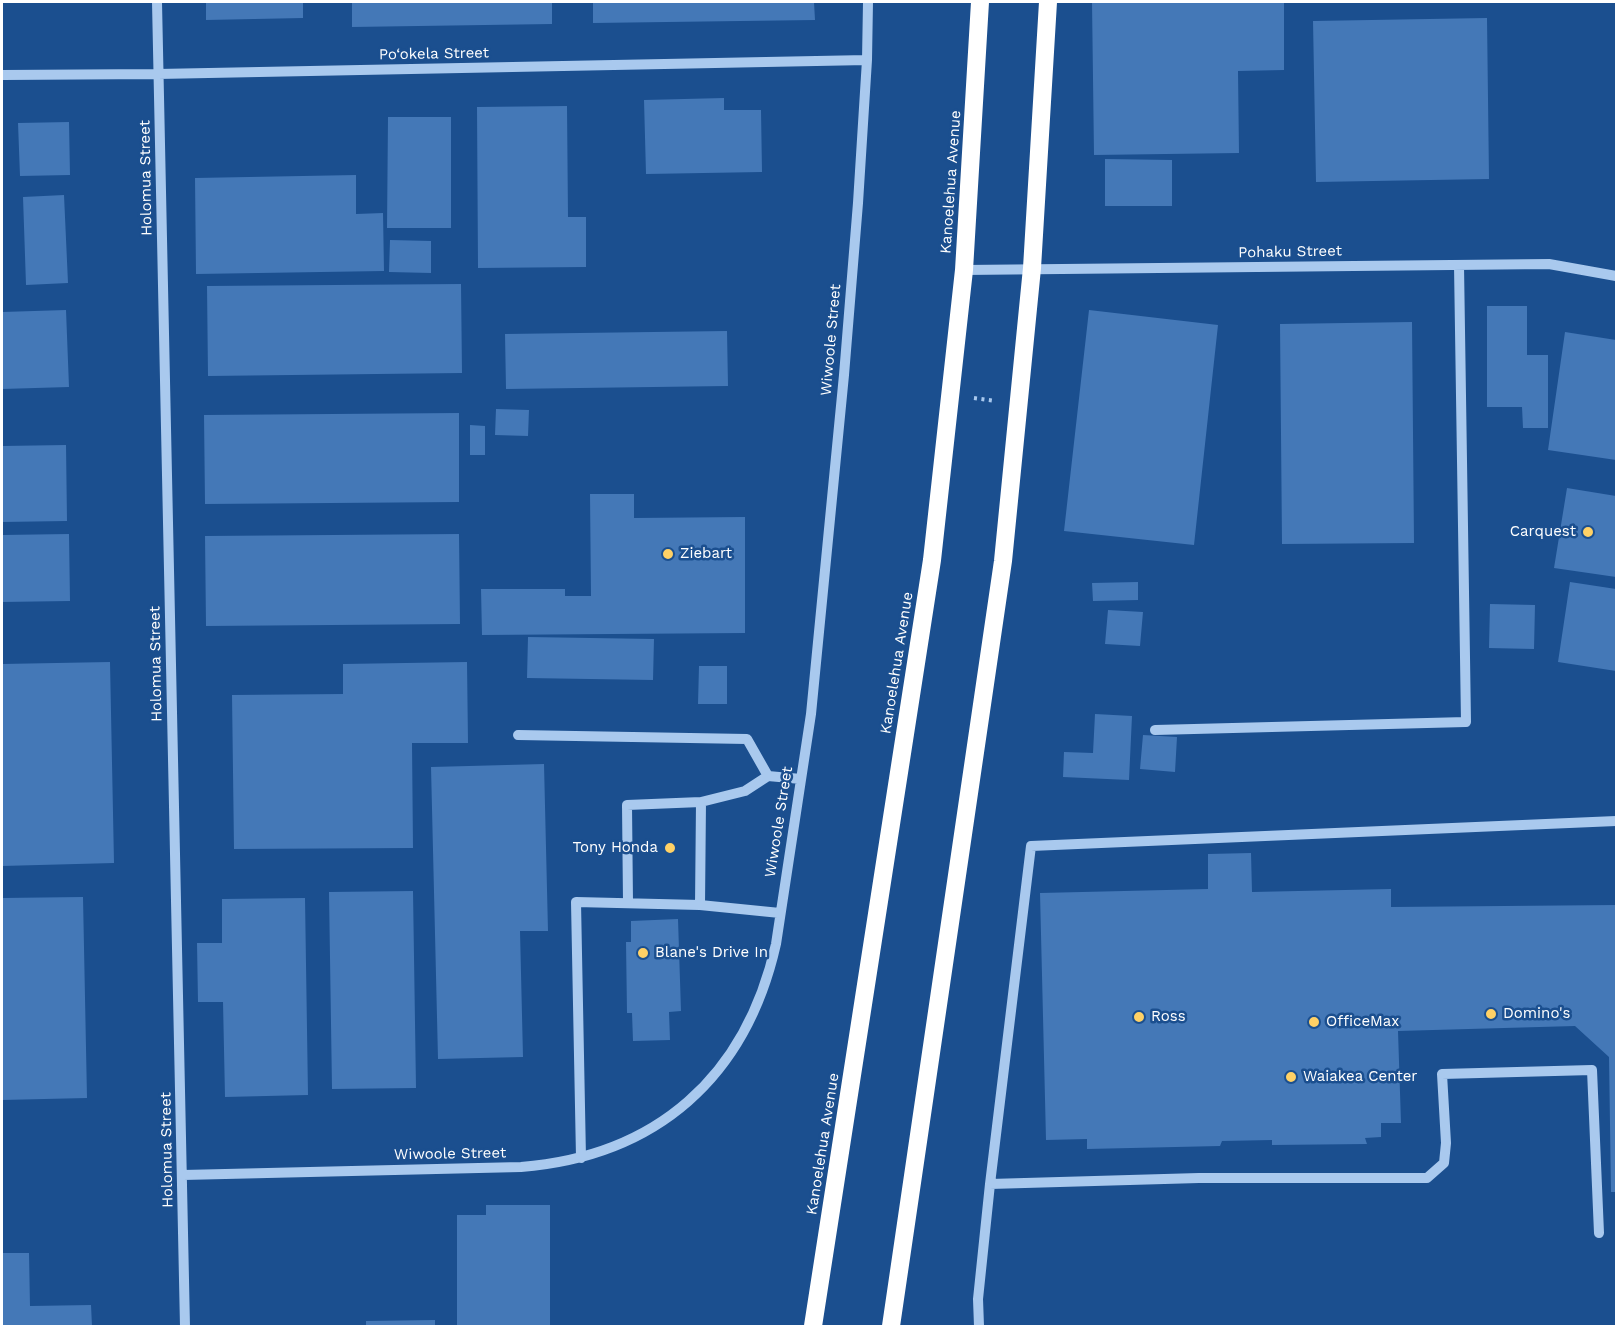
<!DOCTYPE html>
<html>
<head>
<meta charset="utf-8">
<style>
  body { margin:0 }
  #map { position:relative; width:1618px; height:1328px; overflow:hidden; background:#1b4f8f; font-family:"Work Sans",sans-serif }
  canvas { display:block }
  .frame { position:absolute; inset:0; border:3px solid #fff; pointer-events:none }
</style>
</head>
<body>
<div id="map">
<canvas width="1618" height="1328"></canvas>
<div class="frame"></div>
</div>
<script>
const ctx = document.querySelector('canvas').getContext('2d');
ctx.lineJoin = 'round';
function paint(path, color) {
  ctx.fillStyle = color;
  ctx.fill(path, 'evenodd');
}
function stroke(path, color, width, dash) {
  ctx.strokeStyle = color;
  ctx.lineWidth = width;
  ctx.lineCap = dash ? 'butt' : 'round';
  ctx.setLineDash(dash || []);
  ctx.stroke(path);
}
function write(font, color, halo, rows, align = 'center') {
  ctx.font = font + ' "Work Sans",sans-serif';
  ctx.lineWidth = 5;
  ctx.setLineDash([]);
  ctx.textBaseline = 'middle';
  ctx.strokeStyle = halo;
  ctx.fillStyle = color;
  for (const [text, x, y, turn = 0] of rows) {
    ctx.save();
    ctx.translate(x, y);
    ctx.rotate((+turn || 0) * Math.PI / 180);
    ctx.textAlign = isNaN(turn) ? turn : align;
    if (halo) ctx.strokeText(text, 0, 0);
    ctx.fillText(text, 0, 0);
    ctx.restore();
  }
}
paint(new Path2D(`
  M206 2H303V18L206 20Z
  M352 2H552V24L352 27Z
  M593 2H814L815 20 593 23Z
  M1092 2H1284V70L1238 71 1239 153 1094 155Z
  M1487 18 1489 179 1316 182 1313 21Z
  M724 98V110H761L762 172 646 174 644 100Z
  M567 106 568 217H586V267L478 268 477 107Z
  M388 117H451V228H387Z
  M69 122 70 175 20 176 18 123Z
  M1105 159 1172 160V206H1105Z
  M356 175V214L383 213 384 271 196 274 195 178Z
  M64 195 68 283 26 285 23 197Z
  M390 240 431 241V273L389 272Z
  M461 284 462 373 208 376 207 286Z
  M1487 306H1527V355H1548V428H1523L1522 407H1487Z
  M66 310 69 387 2 389V312Z
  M1089 310 1218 325 1194 545 1064 531Z
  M1412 322 1414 543 1282 544 1280 324Z
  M727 331 728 386 506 389 505 334Z
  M1565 332 1616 340V460L1548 450Z
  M496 409 529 410 528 436 495 435Z
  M459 413V502L205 504 204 415Z
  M470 425 485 426V455H470Z
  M66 445 67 521 2 522V446Z
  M1567 488 1616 496V577L1554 568Z
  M590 494H634V518L745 517V633L482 635 481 589H565V596H591Z
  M69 534 70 601 2 602V535Z
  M459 534 460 624 206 626 205 536Z
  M1138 582V600L1093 601 1092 583Z
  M1570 582 1616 589V671L1558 662Z
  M1490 604 1535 605 1534 649 1489 648Z
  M1108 610 1143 612 1140 646 1105 644Z
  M528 637 654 639 653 680 527 678Z
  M110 662 114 863 2 866V664Z
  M467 662 468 743H412L413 848 234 849 232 695 343 694V664Z
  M699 666H727V704H698Z
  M1095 714 1132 716 1129 780 1063 777 1064 752 1093 753Z
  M1143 735 1177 737 1175 772 1140 769Z
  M544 764 548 931H520L523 1057 438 1059 431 767Z
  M1251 853 1252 892 1391 889V907L1616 905V1192H1611L1609 1057 1575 1026 1398 1031 1401 1123H1381V1137L1365 1138 1367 1144 1272 1145V1140L1222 1141 1220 1146 1087 1149V1139L1046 1140 1040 893 1208 889V854Z
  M413 891 416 1088 332 1089 329 892Z
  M83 897 87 1098 2 1100V898Z
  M305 898 308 1095 225 1097 223 1002H198L197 943H222V899Z
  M678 919 681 1011 669 1012 670 1040 633 1041 632 1013H627L626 942H631V921Z
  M486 1205H550V1326H457V1215H486Z
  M2 1253H29L30 1306 91 1305 92 1326H2Z
  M435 1320V1326H366V1321Z`), '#4478b7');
stroke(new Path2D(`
  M974 398 996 401`), '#a9c9ee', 4, [3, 4.5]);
stroke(new Path2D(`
  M157 2 185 1326
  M2 75 158 74 867 60
  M964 270 1549 264 1616 276
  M1155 730 1466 722 1459 265
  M518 735 747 739 768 776
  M628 902 627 805 701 802 745 791 768 776 801 779
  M700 905 701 802
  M581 1158 576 902 700 905 780 913
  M183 1175 521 1167C657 1156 746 1077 776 944L811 714 844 375 858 203 867 60 868 2
  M990 1184 1199 1178H1427L1444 1163 1446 1143 1442 1074 1592 1070 1599 1233
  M979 1326 978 1299 990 1184 1031 846 1616 821`), '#a9c9ee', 10);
stroke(new Path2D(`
  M813 1326 932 560 964 270 980 2
  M891 1326 1003 561 1032 268 1048 2`), '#fff', 18);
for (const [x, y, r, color] of [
  [1588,532,6,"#ffd166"],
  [668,554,6,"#ffd166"],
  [670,848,6,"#ffd166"],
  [643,953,6,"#ffd166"],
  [1491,1014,6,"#ffd166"],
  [1139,1017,6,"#ffd166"],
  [1314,1022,6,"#ffd166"],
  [1291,1077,6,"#ffd166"]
]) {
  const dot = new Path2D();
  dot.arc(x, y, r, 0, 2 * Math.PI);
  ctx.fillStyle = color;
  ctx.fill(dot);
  stroke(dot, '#1b4f8f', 2);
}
write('15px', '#fff', '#1b4f8f', [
  ["Po‘okela Street",434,54,-1],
  ["Holomua Street",146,178,-91],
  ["Kanoelehua Avenue",951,182,-86],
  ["Pohaku Street",1290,252,-1],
  ["Wiwoole Street",831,340,-85],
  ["Kanoelehua Avenue",897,663,-81],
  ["Holomua Street",156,664,-91],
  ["Wiwoole Street",779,822,-81],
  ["Kanoelehua Avenue",823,1144,-81],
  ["Holomua Street",167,1150,-91],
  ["Wiwoole Street",450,1154,-1]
]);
write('15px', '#fff', '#1b4f8f', [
  ["Carquest",1576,532,"right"],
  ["Ziebart",680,554],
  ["Tony Honda",658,848,"right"],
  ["Blane's Drive In",655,953],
  ["Domino's",1503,1014],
  ["Ross",1151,1017],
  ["OfficeMax",1326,1022],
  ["Waiakea Center",1303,1077]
], 'left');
</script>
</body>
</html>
